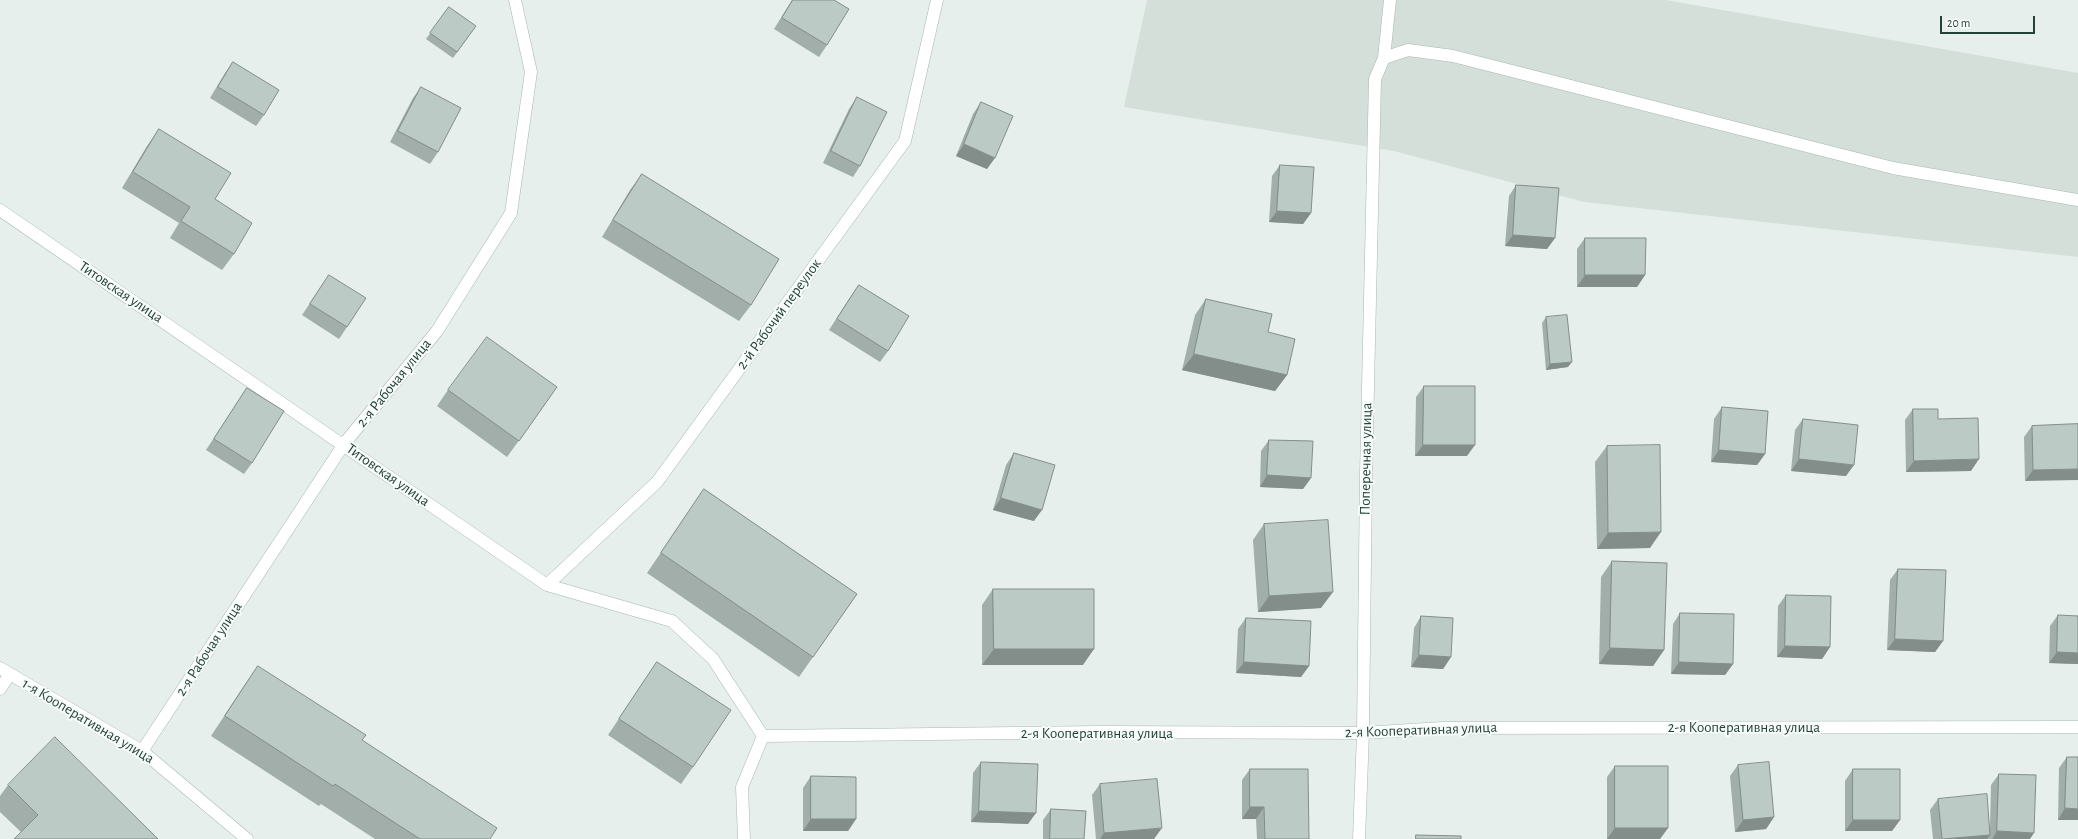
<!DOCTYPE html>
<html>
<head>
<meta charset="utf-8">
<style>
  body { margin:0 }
  #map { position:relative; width:2078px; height:839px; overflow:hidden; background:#e6efeb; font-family:"Alegreya Sans",sans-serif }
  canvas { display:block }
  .scale { position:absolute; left:1940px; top:16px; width:95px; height:18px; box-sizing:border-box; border:2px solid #24423a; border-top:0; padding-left:5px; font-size:12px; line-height:14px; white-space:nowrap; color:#24423a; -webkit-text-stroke:3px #f7fbf9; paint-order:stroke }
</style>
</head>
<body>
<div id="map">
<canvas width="2078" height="839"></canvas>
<div class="scale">20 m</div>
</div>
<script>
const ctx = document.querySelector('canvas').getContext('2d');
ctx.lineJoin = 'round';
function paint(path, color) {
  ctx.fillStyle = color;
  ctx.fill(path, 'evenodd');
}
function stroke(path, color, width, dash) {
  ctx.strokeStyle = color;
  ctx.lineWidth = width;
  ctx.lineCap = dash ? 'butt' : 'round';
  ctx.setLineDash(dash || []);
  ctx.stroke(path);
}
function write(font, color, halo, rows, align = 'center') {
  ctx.font = font + ' "Alegreya Sans",sans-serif';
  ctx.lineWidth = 4;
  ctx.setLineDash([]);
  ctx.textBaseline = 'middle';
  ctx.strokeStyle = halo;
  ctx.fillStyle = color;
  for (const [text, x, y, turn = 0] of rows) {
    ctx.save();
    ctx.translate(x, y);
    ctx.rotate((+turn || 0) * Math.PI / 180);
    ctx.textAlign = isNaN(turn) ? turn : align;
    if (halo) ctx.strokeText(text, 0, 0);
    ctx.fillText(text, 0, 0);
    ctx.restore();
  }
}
paint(new Path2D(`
  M1147 0H1666L2078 73V257L1584 202 1394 151 1124 107Z`), '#d4dfda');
const minor = new Path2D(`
  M1384 58 1390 0
  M0 210 547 585 672 621 713 659 763 736
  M547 585 657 482 905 141 937 0
  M0 668 142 751 247 839
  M0 689 10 674
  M763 736 1101 732 1363 733 1442 728 2078 727
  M142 751 344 444 437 331 511 213 531 72 515 0
  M744 839 742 787 763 736
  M1359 839 1363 733 1366 475 1375 79 1384 58 1408 50 1453 56 1893 168 2078 200`);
stroke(minor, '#a8b8b2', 13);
stroke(minor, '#fff', 12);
paint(new Path2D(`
  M792 0H834L827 45 819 57 774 29Z
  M449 7 476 26 453 58 426 39Z
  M233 62 264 115 256 126 210 98 225 73Z
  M421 87 438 152 430 164 390 142 413 98Z
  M857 97 860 166 853 177 823 163 849 109Z
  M981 102 987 169 956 156 973 114Z
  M159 129 215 199 234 254 222 270 170 238 179 223 122 188 147 146Z
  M1280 165 1311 213 1303 224 1269 222 1272 176Z
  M642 174 751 305 739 321 602 237 630 190Z
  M1516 185 1555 238 1547 249 1505 246 1509 196Z
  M1585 238 1645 275 1637 287H1577V249Z
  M329 275 347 327 339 339 302 315Z
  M859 285 888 351 880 362 829 330 851 296Z
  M1206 299 1268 332 1287 375 1275 391 1182 370 1195 315Z
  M1546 317 1568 367 1546 370 1542 323Z
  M1424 386 1467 456H1415L1416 397Z
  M247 388 252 463 244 474 206 450Z
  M448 390 546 403 507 457 437 406Z
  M1722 407 1765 454 1757 465 1711 462 1714 419Z
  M1913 409 1938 419 1971 471 1906 472 1905 420Z
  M1803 419 1846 476 1791 471 1795 430Z
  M2078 424 2025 481 2024 437 2032 426Z
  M1269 440 1311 478 1303 489 1260 487 1261 451Z
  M1607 446 1650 548 1597 549 1595 462Z
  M1014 453 1034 521 993 510 1006 465Z
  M704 489 857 594 799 677 647 573Z
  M1264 524 1321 608 1258 612 1253 540Z
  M1612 561 1664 650 1653 666 1599 664 1601 577Z
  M1898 569 1943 641 1935 652 1887 650 1890 580Z
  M993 589 1083 665H982V605Z
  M1786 595 1830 647 1822 659 1777 657 1778 606Z
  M1680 613 1733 664 1725 675 1671 674 1673 624Z
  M2058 615 2078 664 2049 663 2050 626Z
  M1421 616 1451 657 1443 669 1411 667 1414 628Z
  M1246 618 1309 666 1301 677 1236 673 1238 629Z
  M657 662 693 767 681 784 608 735Z
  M258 666 490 839H375L321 804 319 806 211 736 244 686Z
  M2067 757 2078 820H2058L2059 768Z
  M981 762 1028 824 971 822 973 773Z
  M1738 765 1774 817 1766 829 1735 832 1730 776Z
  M1615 766 1668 828 1660 839H1607V777Z
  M1250 769 1309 839H1257L1256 819H1242V780Z
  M1853 769 1900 820 1892 831H1845V781Z
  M1999 774 2030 839H1989V837L1988 839H1933L1930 810 1938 799 1990 829 1991 785Z
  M811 776 856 819 848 831H803V788Z
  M1100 784 1154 839H1096L1092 795Z
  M8 785 158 839 21 832 0 812V796Z
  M1051 809 1084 839H1043V820Z`), '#a1aea9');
paint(new Path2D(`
  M964 144 995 158 987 169 956 156Z
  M1277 211 1311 213 1303 224 1269 222Z
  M1513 235 1555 238 1547 249 1505 246Z
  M1585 275H1645L1637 287H1577Z
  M1194 354 1287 375 1275 391 1182 370Z
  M1572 362 1568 367 1546 370 1550 364Z
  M1423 445H1475L1467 456H1415Z
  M1719 450 1765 454 1757 465 1711 462Z
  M1799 459 1854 465 1846 476 1791 471Z
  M1979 459 1971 471 1906 472 1914 461Z
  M2078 469V480L2025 481 2033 470Z
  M1267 475 1311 478 1303 489 1260 487Z
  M1001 498 1042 510 1034 521 993 510Z
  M1661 532 1650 548 1597 549 1608 533Z
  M1333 592 1321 608 1258 612 1269 596Z
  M1895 639 1943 641 1935 652 1887 650Z
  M1785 646 1830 647 1822 659 1777 657Z
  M1610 648 1664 650 1653 666 1599 664Z
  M994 649H1094L1083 665H982Z
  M2057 652 2078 653V664L2049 663Z
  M1419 655 1451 657 1443 669 1411 667Z
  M1244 662 1309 666 1301 677 1236 673Z
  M1679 662 1733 664 1725 675 1671 674Z
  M1250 807H1264L1256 819H1242Z
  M2065 808 2078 809V820H2058Z
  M979 811 1036 813 1028 824 971 822Z
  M1774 817 1766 829 1735 832 1743 820Z
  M811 819H856L848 831H803Z
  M1853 820H1900L1892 831H1845Z
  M1162 828 1154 839H1100L1104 833Z
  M1615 828H1668L1660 839H1607Z
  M1997 831 2034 833 2030 839H1992Z
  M1990 835 1988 839H1949Z`), '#838d89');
const building = new Path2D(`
  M793 0H834L849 9 827 45 782 18Z
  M449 7 476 26 457 52 430 33Z
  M233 62 279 90 264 115 218 87Z
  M421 87 461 108 438 152 398 131Z
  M857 97 887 112 860 166 831 151Z
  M981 102 1013 116 995 158 964 144Z
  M159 129 231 173 215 199 252 223 234 254 181 221 190 207 133 172Z
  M1280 165 1314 167 1311 213 1277 211Z
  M642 174 779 259 751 305 613 220Z
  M1516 185 1559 188 1555 238 1513 235Z
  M1585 238H1646L1645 275H1585Z
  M329 275 366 298 347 327 310 304Z
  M859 285 909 316 888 351 837 319Z
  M1206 299 1272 314 1268 332 1295 339 1287 375 1194 354Z
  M1567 315 1572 362 1550 364 1546 317Z
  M487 337 557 387 519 441 448 390Z
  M1424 386H1475V445H1423Z
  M247 388 284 411 252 463 214 439Z
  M1722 407 1768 411 1765 454 1719 450Z
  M1913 409H1938V419L1978 418 1979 459 1914 461Z
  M1803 419 1858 425 1854 465 1799 459Z
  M2078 424V469L2033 470 2032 426Z
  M1269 440 1313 441 1311 478 1267 475Z
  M1660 445 1661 532 1608 533 1607 446Z
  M1014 453 1055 465 1042 510 1001 498Z
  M704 489 857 594 813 657 661 553Z
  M1328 520 1333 592 1269 596 1264 524Z
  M1612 561 1667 563 1664 650 1610 648Z
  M1898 569 1946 570 1943 641 1895 639Z
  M993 589H1094V649H994Z
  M1786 595 1831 596 1830 647 1785 646Z
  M1680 613 1734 614 1733 664 1679 662Z
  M2058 615 2078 616V653L2057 652Z
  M1421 616 1453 618 1451 657 1419 655Z
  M1246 618 1311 621 1309 666 1244 662Z
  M657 662 731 710 693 767 619 719Z
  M258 666 366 735 362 740 497 828 490 839H420L335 784 333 786 225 716Z
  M55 737 158 839H14L38 815 8 785Z
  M2067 757H2078V809L2065 808Z
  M981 762 1038 764 1036 813 979 811Z
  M1769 762 1774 817 1743 820 1738 765Z
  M1615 766H1668V828H1615Z
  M1250 769H1308L1309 839H1265L1264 807H1250Z
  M1853 769H1900V820H1853Z
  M1999 774 2036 775 2034 833 1997 831Z
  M811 776 856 777V819H811Z
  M1157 779 1162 828 1104 833 1100 784Z
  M1987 794 1990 835 1942 839 1938 799Z
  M1051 809 1086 811 1084 839H1050Z
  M1416 835 1461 836V839H1416Z`);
paint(building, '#bbcac4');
stroke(building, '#838d89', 1);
write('15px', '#24423a', '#f7fbf9', [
  ["Титовская улица",121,292,34],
  ["2-й Рабочий переулок",779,314,-54],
  ["2-я Рабочая улица",394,383,-51],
  ["Поперечная улица",1366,459,-89],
  ["Титовская улица",388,475,35],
  ["2-я Рабочая улица",209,649,-57],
  ["1-я Кооперативная улица",88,721,31],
  ["2-я Кооперативная улица",1744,727],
  ["2-я Кооперативная улица",1421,730,-2],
  ["2-я Кооперативная улица",1097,733]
]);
</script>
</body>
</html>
